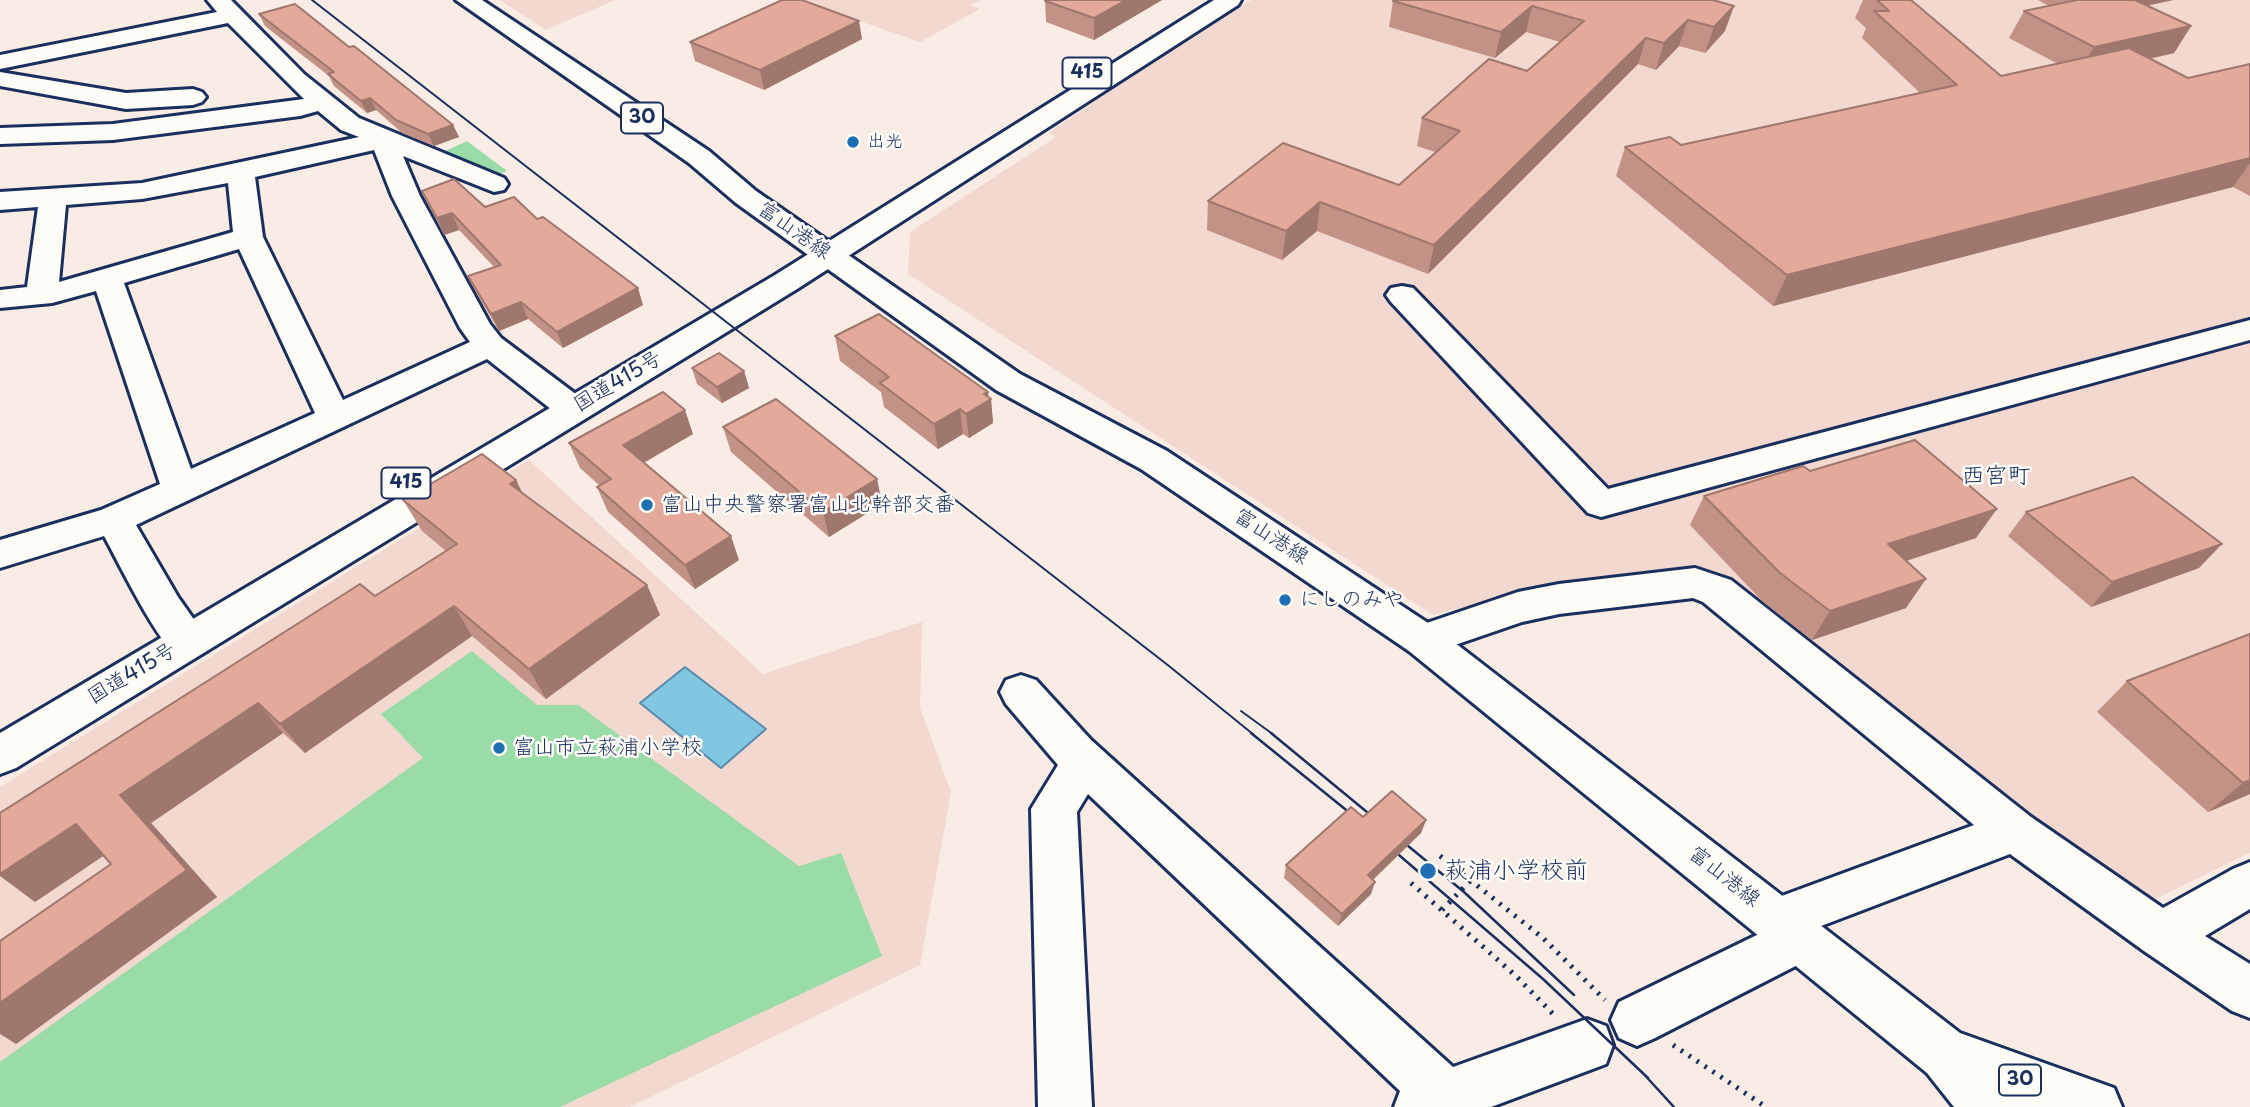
<!DOCTYPE html>
<html>
<head>
<meta charset="utf-8">
<style>
  body { margin:0 }
  canvas { display:block; background:#f8ece5 }
</style>
</head>
<body>
<canvas width="2250" height="1107"></canvas>
<script>
const ctx = document.querySelector('canvas').getContext('2d');
ctx.lineJoin = 'round';
function paint(path, color) {
  ctx.fillStyle = color;
  ctx.fill(path, 'evenodd');
}
function stroke(path, color, width, dash) {
  ctx.strokeStyle = color;
  ctx.lineWidth = width;
  ctx.lineCap = dash ? 'butt' : 'round';
  ctx.setLineDash(dash || []);
  ctx.stroke(path);
}
function write(font, color, halo, rows, align = 'center') {
  ctx.font = font + ' "Playpen Sans","Klee One",sans-serif';
  ctx.lineWidth = 5;
  ctx.setLineDash([]);
  ctx.textBaseline = 'middle';
  ctx.strokeStyle = halo;
  ctx.fillStyle = color;
  for (const [text, x, y, turn = 0] of rows) {
    ctx.save();
    ctx.translate(x, y);
    ctx.rotate((+turn || 0) * Math.PI / 180);
    ctx.textAlign = isNaN(turn) ? turn : align;
    if (halo) ctx.strokeText(text, 0, 0);
    ctx.fillText(text, 0, 0);
    ctx.restore();
  }
}
paint(new Path2D(`
  M500 0H615L546 30Z
  M799 0H980L970 5 980 9 920 42Z
  M1251 0H2250V853L2151 901 2036 827 1725 587 1532 590 1433 615 908 274 910 232 1056 137 1049 133 1122 83Z
  M529 460 763 674 922 622 920 708 951 792 920 965 630 1107H0V787Z`), '#f2d8cf');
paint(new Path2D(`
  M467 141 507 171 497 175 441 153Z
  M472 651 537 705H578L799 866 841 853 882 956 560 1107H0V1062L423 758 381 714Z`), '#99dca7');
const water = new Path2D(`
  M685 667 766 729 721 768 640 703Z`);
paint(water, '#81c7e2');
stroke(water, '#588aad', 2);
const minor = new Path2D(`
  M207 0H231L304 74 359 118 504 178 508 184 504 190 494 192 403 156 420 196 490 324 501 338 585 401 590 409 585 417 573 420 561 417 487 359 136 525 178 597 209 641 202 652C193 655 186 658 176 653 158 644 117 559 104 536L0 568V540L101 510 160 484 96 291 52 303 0 308V290L27 287 38 207 0 210V192L142 183 359 137 341 130 318 111 300 116 113 140 0 144V128L113 124 304 99 228 23 0 69V55L217 12ZM374 150 392 196 460 328 470 342 343 400 263 237 255 177ZM228 183 233 232 59 282 66 205 142 199ZM239 249 315 413 191 469 124 283Z
  M0 72 126 93 193 89 202 92 206 97 202 102 193 105 126 109 0 86Z
  M1402 286 1413 288 1608 489 2250 320V340L1601 517 1588 513 1391 302 1386 295 1391 288Z
  M1695 568 1731 580 2031 817 2163 908 2233 869 2250 862V909L2205 936 2250 964V1018L2232 1011 2144 951 2010 854 1821 926 1826 938 1819 954 1655 1038 1637 1046 1619 1038 1611 1020 1619 1002 1759 934 1752 920 1760 904 1974 825 1703 602 1693 598 1559 614 1522 622 1423 656 1409 651 1403 640 1409 629 1518 592 1559 584Z
  M1021 675 1036 680 1091 740 1453 1067 1587 1019 1606 1026 1613 1045 1606 1064 1491 1107H1394L1400 1091 1088 794 1077 812 1092 1107H1038L1031 809 1058 765 1006 704 1000 692 1006 680Z`);
const major = new Path2D(`
  M456 0H482L709 151 756 191 1020 374 1167 451 1437 629 1960 1033 2114 1088 2122 1107H1954L1927 1073 1409 651 1141 469 996 390 736 203 689 163Z`);
const highway = new Path2D(`
  M1214 0H1241L1238 5 797 289 16 768 0 774V733L775 275Z`);
stroke(minor, '#1b2f5e', 6);
stroke(major, '#1b2f5e', 6);
stroke(highway, '#1b2f5e', 6);
stroke(new Path2D(`
  M1440 856 1543 938 1605 1000
  M1411 883 1516 976 1555 1016
  M1442 910 1472 879
  M1673 1045 1766 1107`), '#1b2f5e', 5, [2.5, 7]);
paint(minor, '#fdfcf7');
paint(major, '#fdfcf7');
paint(highway, '#fdfcf7');
stroke(new Path2D(`
  M312 0 1169 666 1254 735
  M1241 711 1274 735`), '#1b2f5e', 2);
stroke(new Path2D(`
  M1251 733 1361 822
  M1271 733 1464 892 1574 995
  M1385 843 1543 979 1648 1078
  M1641 1071 1674 1107`), '#1b2f5e', 2.5);
paint(new Path2D(`
  M1046 0H1162L1094 40 1046 22 1045 1Z
  M1713 0 1725 31 1705 53 1679 46 1656 70 1638 64 1428 274 1317 231 1282 260 1207 230 1208 201 1399 185 1435 152 1417 146 1422 118 1527 71 1560 42 1526 32 1495 58 1389 27 1393 1Z
  M1863 0H1911L2001 76 2058 64 2009 38 2024 11 2049 6 2038 0H2173L2150 5 2149 6 2191 26 2174 53 2150 59 2188 78 2250 64V196L2233 187 1773 306 1616 176 1625 147 1681 145 1920 93 1862 38 1866 28 1855 18Z
  M259 14 349 47 453 125 459 137 434 146 402 133 376 110 367 113 334 86 329 76 265 26Z
  M862 39 764 90 695 61 690 42Z
  M422 191 537 219 643 305 563 348 528 319 499 331 476 292 468 276 494 267 459 230 444 235Z
  M835 336 988 397 991 399 993 423 969 438 963 434 938 449 884 407 881 392 840 361Z
  M692 368 744 371 749 388 722 403 697 384Z
  M723 427 877 479 882 504 829 537 731 452Z
  M693 434 644 463 739 560 695 589 608 512 597 487 600 486 580 468 569 443Z
  M1810 471 1976 538 1906 561V608L1812 640 1763 602 1690 525 1704 496Z
  M516 480 522 493 647 585 660 615 546 699 472 636 305 753 283 733 151 823 217 897 16 1044 111 864 103 856 35 902 375 596 446 551 422 531 403 500Z
  M2026 512 2199 568 2091 607 2008 536Z
  M2250 634V794L2208 812 2097 712 2127 681Z
  M1363 817 1426 820 1421 833 1373 880 1371 894 1338 926 1284 878 1286 865Z`), '#c39286');
paint(new Path2D(`
  M1126 0H1162L1094 40V18Z
  M2126 0H2173L2150 5 2141 21Z
  M1532 6 1526 32 1495 58 1501 32Z
  M1734 6 1725 31 1705 53 1714 27Z
  M1688 20 1679 46 1656 70 1664 43Z
  M859 21 862 39 764 90 760 70Z
  M2191 26 2174 53 2078 74 2094 47Z
  M1646 38 1638 64 1428 274 1434 245Z
  M370 98 376 110 367 113 361 101Z
  M453 125 459 137 434 146 428 134Z
  M2250 158V163L2233 187 1773 306 1787 275Z
  M1320 202 1317 231 1282 260 1286 231Z
  M452 213 459 230 444 235 437 218Z
  M638 288 643 305 563 348 557 332Z
  M521 302 528 319 499 331 491 314Z
  M744 371 749 388 722 403 717 387Z
  M988 392 989 400 991 399 993 423 969 438 966 414 984 394Z
  M960 409 963 434 938 449 934 424Z
  M685 410 693 434 632 469 623 445Z
  M877 479 882 504 829 537 823 512Z
  M516 480 531 511 510 484Z
  M1997 509 1976 538 1869 573 1888 544Z
  M731 536 739 560 695 589 685 565Z
  M2222 544 2199 568 2091 607 2112 582Z
  M1926 579 1906 608 1812 640 1830 611Z
  M647 585 660 615 546 699 529 669Z
  M454 606 472 636 305 753 280 724Z
  M258 703 283 733 151 823 217 897 16 1044 0 1034V1003L187 870 120 795Z
  M2250 780V794L2208 812 2243 783Z
  M1426 820 1421 833 1364 888 1368 875Z
  M76 824 109 852 35 902 0 876V874Z
  M1375 882 1371 894 1338 926 1342 914Z`), '#9f776d');
const building = new Path2D(`
  M782 0H802L859 21 760 70 690 42Z
  M1046 0H1126L1094 18 1045 1Z
  M1394 0H1713L1734 6 1714 27 1688 20 1664 43 1646 38 1434 245 1320 202 1286 231 1208 201 1283 143 1399 185 1460 131 1422 118 1465 80 1489 59 1527 71 1584 21 1532 6 1501 32 1393 1Z
  M1877 0H1911L2001 76 2129 48 2188 78 2250 64V158L1787 275 1625 147 1670 137 1681 145 1957 85 1874 11H1889Z
  M2077 0H2135L2191 26 2094 47 2024 11Z
  M295 4 349 47 354 46 453 125 428 134 396 120 370 98 361 101 328 74 334 72 259 14Z
  M454 179 485 207 514 197 537 219 543 217 638 288 557 332 521 302 491 314 468 276 501 265 452 213 437 218 422 191Z
  M879 314 988 392 984 394 991 399 966 414 960 409 934 424 880 383 889 377 835 336Z
  M719 353 744 371 717 387 692 368Z
  M663 392 685 410 623 445 731 536 685 565 597 487 611 479 569 443Z
  M776 399 877 479 823 512 723 427Z
  M1915 440 1997 509 1888 544 1926 579 1830 611 1780 573 1704 496 1803 466 1810 471Z
  M482 454 516 480 510 484 647 585 529 669 454 606 280 724 258 703 120 795 187 870 0 1003V941L111 864 76 824 0 874V813L360 584 375 596 457 544 403 500Z
  M2133 477 2222 544 2112 582 2026 512Z
  M2250 634V780L2243 783 2127 681Z
  M1392 791 1426 820 1368 875 1375 882 1342 914 1286 865 1351 807 1363 817Z`);
paint(building, '#e3aa9c');
stroke(building, '#9f776d', 2);
for (const [x, y, r, color] of [
  [853,142,7,"#1f6fb2"],
  [647,505,7,"#1f6fb2"],
  [1285,600,7,"#1f6fb2"],
  [499,748,7,"#1f6fb2"],
  [1428,871,9,"#1f6fb2"]
]) {
  const dot = new Path2D();
  dot.arc(x, y, r, 0, 2 * Math.PI);
  ctx.fillStyle = color;
  ctx.fill(dot);
  stroke(dot, '#fdfcf7', 2.5);
}
write('18px', '#1b2f5e', '#fdfcf7', [
  ["出光",867,142]
], 'left');
for (const [x, y, w] of [
  [1087,73,49],
  [642,118,42],
  [406,483,49],
  [2020,1080,42]
]) {
  const box = new Path2D();
  box.roundRect(x - w / 2, y - 15.5, w, 31, 5);
  ctx.fillStyle = '#fdfcf7';
  ctx.fill(box);
  stroke(box, '#1b2f5e', 2);
}
write('bold 19px', '#1b2f5e', null, [
  ["415",1087,73],
  ["30",642,118],
  ["415",406,483],
  ["30",2020,1080]
]);
write('21px', '#1b2f5e', '#fdfcf7', [
  ["富山港線",794,231,35],
  ["国道415号",618,382,-31],
  ["富山港線",1271,537,33],
  ["国道415号",132,674,-31],
  ["富山港線",1724,877,38]
]);
write('21px', '#1b2f5e', '#fdfcf7', [
  ["富山中央警察署富山北幹部交番",661,505],
  ["にしのみや",1299,600],
  ["富山市立萩浦小学校",513,748]
], 'left');
write('23px', '#1b2f5e', '#fdfcf7', [
  ["西宮町",1996,477]
]);
write('24px', '#1b2f5e', '#fdfcf7', [
  ["萩浦小学校前",1444,871]
], 'left');
</script>
</body>
</html>
